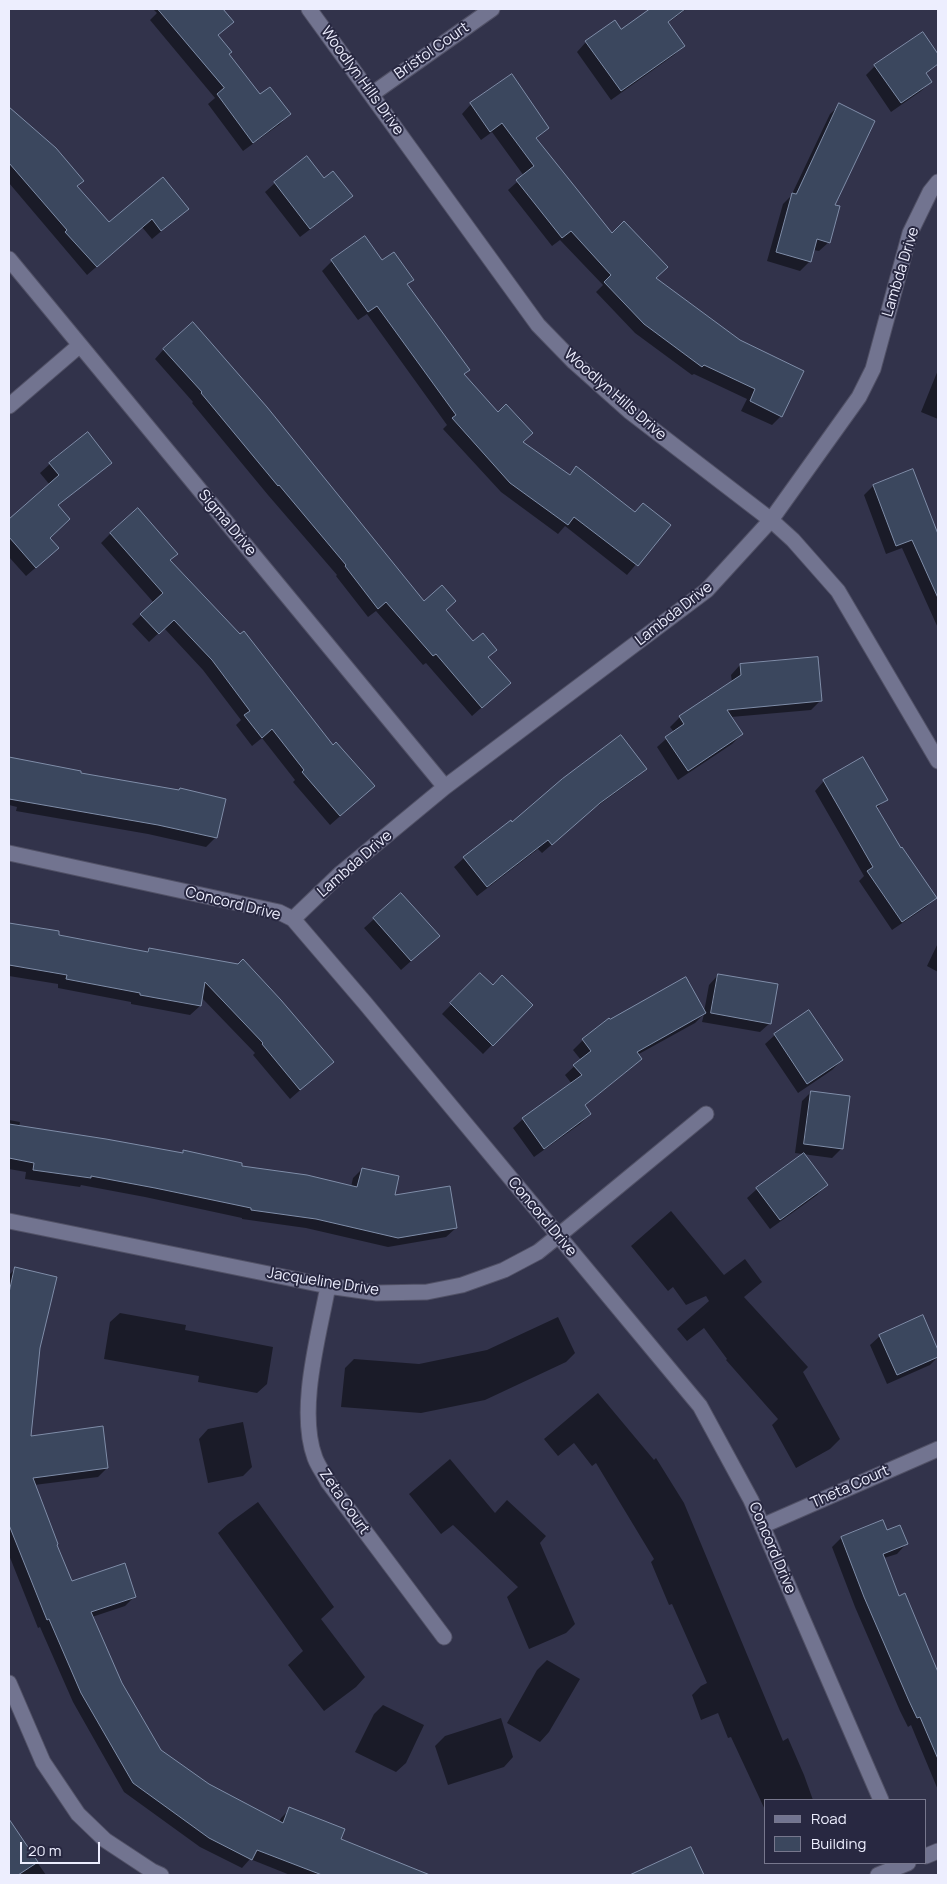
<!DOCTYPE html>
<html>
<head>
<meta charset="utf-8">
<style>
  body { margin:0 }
  #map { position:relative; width:947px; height:1884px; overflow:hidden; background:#32334b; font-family:Manrope,sans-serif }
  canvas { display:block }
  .frame { position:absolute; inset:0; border:10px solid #edeefe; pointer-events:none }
  .legend { position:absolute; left:764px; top:1799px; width:162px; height:65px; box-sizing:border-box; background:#282841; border:1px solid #77778d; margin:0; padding:6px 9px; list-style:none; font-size:15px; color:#edeefe }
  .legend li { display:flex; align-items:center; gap:10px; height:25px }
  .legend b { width:25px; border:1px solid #77778d }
  .scale { position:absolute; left:20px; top:1842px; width:80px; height:22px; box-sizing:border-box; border:2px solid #edeefe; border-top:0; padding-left:6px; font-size:15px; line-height:18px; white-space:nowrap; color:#edeefe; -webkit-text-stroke:4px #282841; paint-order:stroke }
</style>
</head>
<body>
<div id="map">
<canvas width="947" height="1884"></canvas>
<div class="frame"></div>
<ul class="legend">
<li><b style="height:6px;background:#727490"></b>Road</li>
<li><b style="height:14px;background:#3b475e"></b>Building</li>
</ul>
<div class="scale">20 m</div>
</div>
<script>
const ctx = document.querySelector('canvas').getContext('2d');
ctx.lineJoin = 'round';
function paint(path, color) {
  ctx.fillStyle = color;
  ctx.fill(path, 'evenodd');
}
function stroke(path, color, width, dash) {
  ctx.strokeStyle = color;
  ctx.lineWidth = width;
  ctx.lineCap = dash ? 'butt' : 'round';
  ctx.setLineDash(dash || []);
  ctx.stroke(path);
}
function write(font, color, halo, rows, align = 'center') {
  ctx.font = font + ' Manrope,sans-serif';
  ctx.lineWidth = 4;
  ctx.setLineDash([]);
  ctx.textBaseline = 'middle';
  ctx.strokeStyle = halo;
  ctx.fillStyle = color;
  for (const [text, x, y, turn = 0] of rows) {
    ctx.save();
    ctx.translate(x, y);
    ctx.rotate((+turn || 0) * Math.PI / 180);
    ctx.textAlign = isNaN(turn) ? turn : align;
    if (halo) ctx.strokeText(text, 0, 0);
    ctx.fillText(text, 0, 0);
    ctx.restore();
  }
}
paint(new Path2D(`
  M153 9H222L232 22 217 36 228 54 260 96 289 114 280 124 243 151 208 104 215 98 150 20 157 13Z
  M652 9H686L668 23 684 46 674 55 611 100 577 52 586 42 621 31Z
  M922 34 938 56V64L925 74 931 82 921 91 891 112 866 75 875 66Z
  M471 104 548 128 536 139 612 235 654 278 781 416 772 425 741 411 747 399 694 374 692 375 635 333 596 292 603 285 560 240 552 246 508 190 524 176 492 132 481 140 462 114Z
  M840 105 833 206 829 242 819 251 813 250 810 261 800 271 767 261 783 204 791 196 830 114Z
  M9 109 55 149 76 187 109 223 163 179 178 217 152 239 142 227 87 275 9 183Z
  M324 180 351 196 342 205 300 237 265 192 275 183Z
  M365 238 381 262 412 279 406 285 468 370 463 375 522 442 569 475 576 468 635 513 669 525 627 575 565 526 558 534 501 492 443 429 447 425 367 314 358 320 322 271 332 261Z
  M164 349 424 603 445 611 509 683 472 716 426 663 423 665 376 611 368 617 336 576 337 575 268 495 192 403 193 402 155 359Z
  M938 370V419L921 412Z
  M110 463 57 506 48 538V557L26 576 9 557V521L50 485 40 473 50 464Z
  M912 471 938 538V628L902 548 886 554 864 495 873 486Z
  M110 534 169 560 364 795 330 825 293 782 295 780 262 738 252 746 236 725 241 720 203 670 164 628 149 642 132 624 154 603 101 543Z
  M740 665 821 700 811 710 731 717 742 734 732 744 678 780 657 747 674 732 670 727 680 717 732 682 731 675Z
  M9 758 79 772 215 838 206 847 148 834 16 811 17 807 9 805Z
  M645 769 636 778 589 812 542 853 538 849 477 896 454 867 464 858 512 824Z
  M824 781 886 799 876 809 900 850 935 898 926 907 892 930 859 881 864 876 815 791Z
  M401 895 429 945 401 970 364 928Z
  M9 924 58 932 57 936 145 953 149 949 280 1001 332 1062 290 1099 253 1055 255 1053 201 997 200 1006 190 1015 131 1004V1002L58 988V984L9 976Z
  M938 943V972L927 966Z
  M480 975 492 987 531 1005 483 1054 442 1014Z
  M718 975 770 1023 760 1032 702 1022 704 1014 695 1023 637 1055 640 1059 631 1068 584 1106 590 1114 580 1124 534 1157 513 1128 523 1119 572 1084 565 1075 581 1060 573 1050 583 1040 608 1020 704 1012 709 985Z
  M775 1035 842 1060 832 1070 798 1093 765 1044Z
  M811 1092 841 1149 832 1158 795 1153 802 1101Z
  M9 1120 20 1122 19 1127 181 1154 184 1152 240 1167 351 1187 353 1178 362 1169 393 1197 456 1228 446 1237 388 1247 306 1228 242 1219V1218L145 1197 81 1185 80 1187 25 1179 26 1172 9 1169Z
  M803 1155 826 1185 817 1195 770 1229 747 1198 757 1189Z
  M671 1211 724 1275 745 1259 762 1282 744 1297 808 1367 803 1372 840 1439 830 1449 796 1468 772 1425 778 1419 726 1360 727 1359 704 1328 687 1341 677 1329 709 1301 706 1296 686 1305 673 1287 668 1291 631 1246Z
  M16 1268 39 1347 30 1437 107 1468 98 1477 34 1485 56 1545 71 1583 134 1597 125 1606 92 1617 121 1683 160 1751 208 1785 279 1822 281 1818 290 1809 340 1840 399 1868 419 1875H290L250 1859 242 1868 200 1847 124 1792 73 1702 40 1627 38 1628 9 1555V1275Z
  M120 1313 186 1325 185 1330 273 1347 267 1384 257 1393 198 1382 199 1376 104 1359 110 1322Z
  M558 1317 575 1353 566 1362 485 1400 421 1413 341 1407 345 1368 354 1359 419 1364 487 1350Z
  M922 1317 938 1357 930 1365 887 1384 870 1345 880 1336Z
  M598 1393 654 1460 656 1458 684 1503 783 1741 788 1738 804 1775 813 1800H766V1812L731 1737 728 1738 718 1713 701 1720 692 1695 701 1686 707 1683 672 1604 669 1605 651 1562 654 1559 596 1463 592 1466 574 1443 558 1456 544 1439Z
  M243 1422 252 1467 243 1476 208 1483 199 1439 208 1429Z
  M450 1459 495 1513 507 1500 546 1536 540 1543 575 1624 566 1633 529 1649 507 1597 518 1587 453 1525 441 1534 409 1494Z
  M258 1502 334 1607 321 1619 365 1677 356 1687 324 1711 288 1665 303 1651 218 1533 228 1524Z
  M886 1532 906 1544 897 1554 884 1558 899 1597 935 1668 938 1667V1790L911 1725 908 1727 900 1711 855 1607 832 1547 841 1538Z
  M547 1660 580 1679 549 1732 540 1742 507 1723 537 1670Z
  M383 1705 424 1725 406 1763 396 1772 355 1752 374 1714Z
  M501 1718 513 1757 504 1767 448 1785 435 1746 445 1736Z
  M9 1822 46 1875H9Z
  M691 1849 703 1875H633Z`), '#0007');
const building = new Path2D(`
  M158 9H223L234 22 218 35 232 52 229 54 260 94 270 87 291 114 253 143 217 94 224 88Z
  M650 9H685L668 22 685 46 621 91 585 41 615 20 621 29Z
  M923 32 938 54V64L926 73 932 82 901 103 874 65Z
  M512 74 549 128 536 138 612 233 624 221 668 267 656 278 740 340 804 371 782 417 750 401 755 389 704 365 702 367 644 324 604 282 611 275 571 231 562 238 516 180 534 166 502 123 490 132 470 103Z
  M839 103 875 121 835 205 840 206 830 243 817 239 811 262 776 252 792 193 796 194Z
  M9 107 56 148 84 181 77 186 109 222 163 177 189 209 161 231 152 219 97 267 65 232 67 230 9 163Z
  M307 156 324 178 333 171 353 196 310 229 274 182Z
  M365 236 382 260 394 252 414 280 407 284 470 370 464 374 498 412 506 404 533 433 523 442 570 475 576 466 635 512 643 503 671 525 638 566 574 517 568 525 510 483 452 418 456 415 377 306 368 312 331 260Z
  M193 322 267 407 424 601 442 585 456 601 446 610 473 641 483 633 497 650 488 657 511 683 482 708 436 654 433 656 386 602 378 609 345 566 346 565 279 485 278 486 201 393 202 392 163 349Z
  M88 432 112 463 58 505 70 519 50 538 59 548 36 568 9 537V519L59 475 49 463Z
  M913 469 938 534V598L912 540 896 546 873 485Z
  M138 508 178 554 170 560 240 634 244 631 333 745 336 742 375 786 340 816 302 772 304 770 272 729 262 738 244 715 250 711 212 660 174 620 159 634 140 614 163 593 110 533Z
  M818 657 822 701 727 710 743 734 688 771 665 737 684 724 679 716 741 675 740 664Z
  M621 735 647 769 600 803 552 845 548 840 487 887 463 857 511 820 512 822 562 779Z
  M9 757 81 771V773L179 790 180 788 226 799 217 838 158 825 9 799Z
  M863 757 888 800 876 806 901 848 902 847 937 898 902 922 867 871 873 867 823 780Z
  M401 893 440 936 411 961 373 918Z
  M9 923 59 931V935L148 952 149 948 238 964 243 959 281 1000 334 1062 300 1090 262 1044 263 1043 205 982 201 1006 140 995V993L66 979 67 975 9 965Z
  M480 973 493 985 502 975 533 1005 493 1046 450 1003Z
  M718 974 778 984 771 1024 711 1013Z
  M686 977 706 1013 637 1052 642 1059 585 1105 591 1114 544 1149 522 1118 582 1075 573 1065 591 1051 582 1039 609 1018 610 1019Z
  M809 1010 843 1060 807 1084 774 1034Z
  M811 1091 850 1096 843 1149 804 1144Z
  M9 1124 106 1139 183 1153V1150L242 1163V1166L307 1175 357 1187 362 1168 399 1176 395 1195 450 1186 457 1228 398 1238 316 1219 251 1210V1208L155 1188 91 1176V1178L33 1170 34 1163 9 1158Z
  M804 1153 828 1185 780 1220 756 1188Z
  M15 1267 57 1277 40 1348 31 1436 103 1426 108 1468 33 1478 58 1544 57 1545 72 1581 125 1563 136 1597 91 1612 122 1683 161 1750 209 1784 283 1823 289 1807 345 1829 341 1839 430 1875H322L257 1850 252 1860 209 1838 133 1783 81 1693 49 1619 47 1620 9 1525V1293Z
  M923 1315 938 1350V1357L897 1375 879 1335Z
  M883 1520 887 1530 900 1525 908 1544 883 1554 899 1596 905 1593 938 1672V1759L920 1717 917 1718 909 1701 864 1597 841 1537Z
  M9 1819 38 1862 18 1875H9Z
  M691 1847 704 1875H630Z`);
paint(building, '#3b475e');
stroke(building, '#7f8da8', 1);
const minor = new Path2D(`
  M309 9 538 325 574 362 629 411 771 520 793 540 838 591 938 761
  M372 94 492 9
  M9 259 445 787
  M9 406 80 345
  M9 853 279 912 293 919 365 1003 700 1406 751 1500 881 1800
  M293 919 341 873 445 787 707 590 771 520 859 397 873 369 910 233 930 192 938 182
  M9 1221 328 1286 377 1293 427 1292 462 1285 504 1270 538 1252 558 1236 706 1114
  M328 1286C319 1335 297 1410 315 1458 318 1466 324 1474 328 1482L444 1637
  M762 1526 938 1449
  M9 1683 43 1762 78 1814 105 1840 152 1871 161 1875
  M926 1856 938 1851
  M878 1875 908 1863`);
stroke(minor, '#515166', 17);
stroke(minor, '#727490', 15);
write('15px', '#edeefe', '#282841', [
  ["Bristol Court",432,51,-35],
  ["Woodlyn Hills Drive",362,81,54],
  ["Lambda Drive",901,272,-73],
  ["Woodlyn Hills Drive",615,395,41],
  ["Sigma Drive",227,523,50],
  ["Lambda Drive",674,614,-38],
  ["Lambda Drive",355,864,-41],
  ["Concord Drive",233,904,14],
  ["Concord Drive",542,1217,50],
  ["Jacqueline Drive",323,1282,9],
  ["Theta Court",850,1487,-24],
  ["Zeta Court",344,1502,55],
  ["Concord Drive",772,1548,67]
]);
</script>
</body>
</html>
